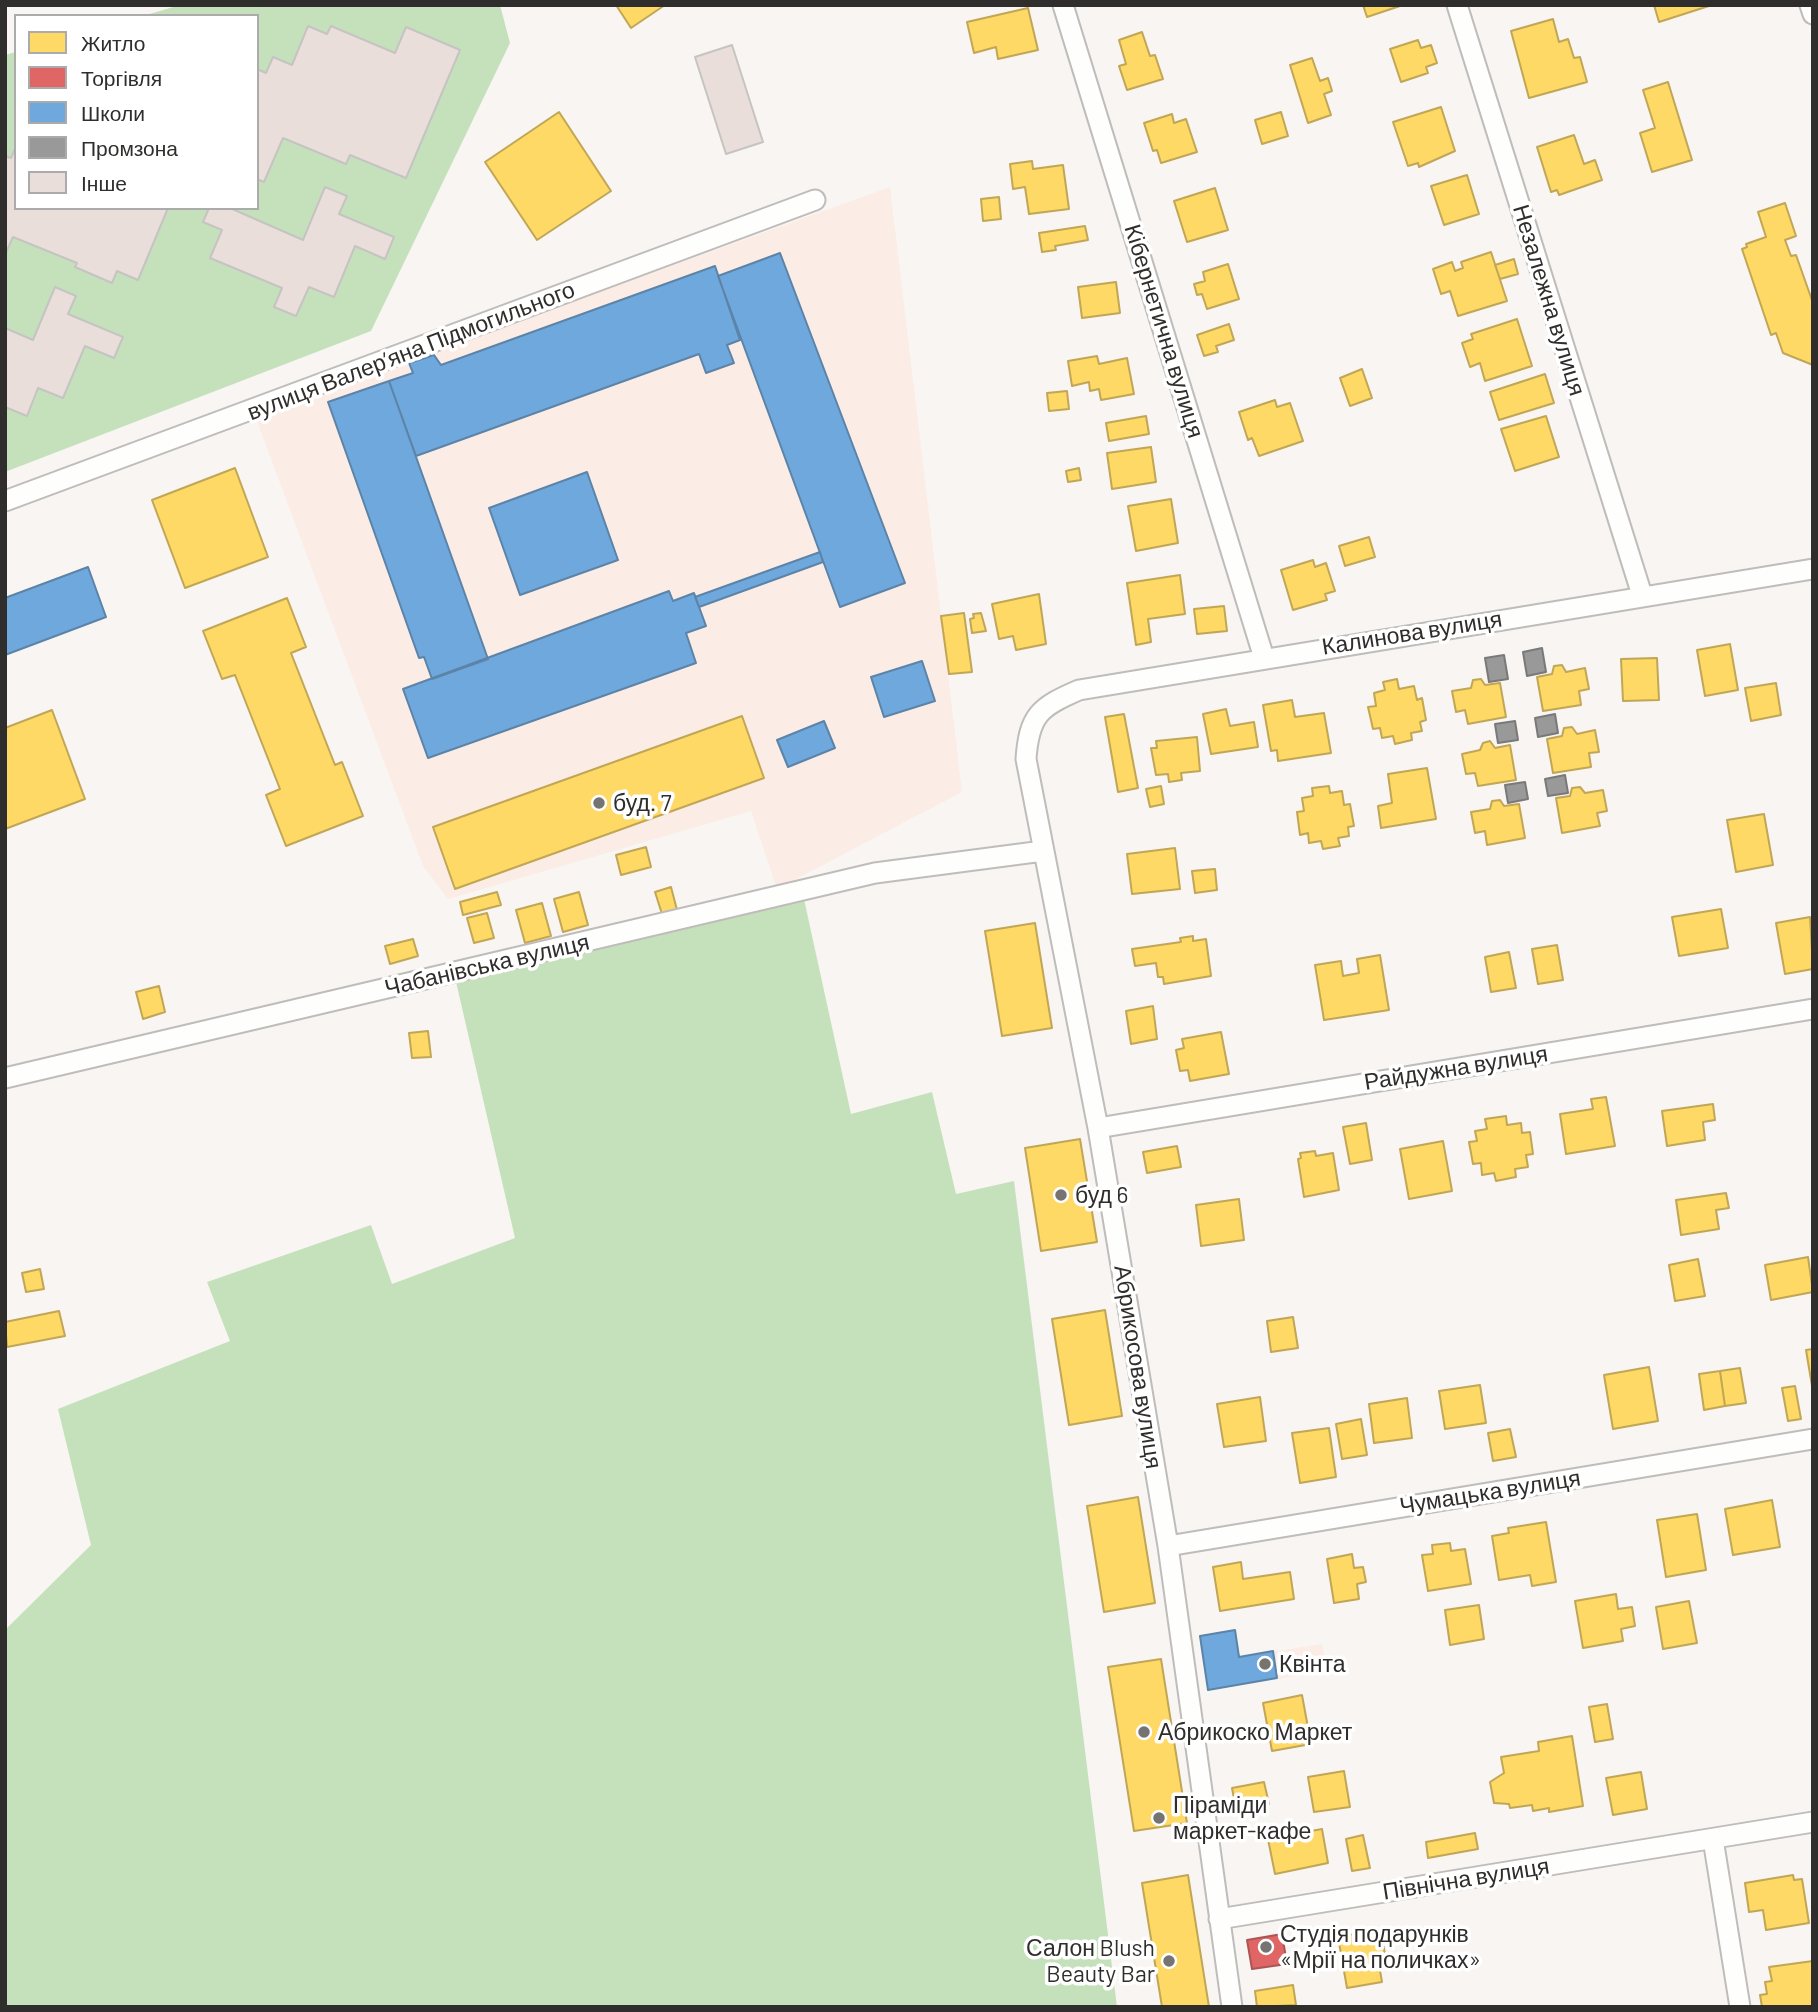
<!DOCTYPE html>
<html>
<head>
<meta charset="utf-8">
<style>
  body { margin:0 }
  #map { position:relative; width:1818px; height:2012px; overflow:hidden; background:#f8f5f2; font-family:Barlow,sans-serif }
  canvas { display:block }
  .frame { position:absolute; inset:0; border:7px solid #302e2d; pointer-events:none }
  .legend { position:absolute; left:14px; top:14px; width:245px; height:196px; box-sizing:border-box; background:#fff; border:2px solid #acabab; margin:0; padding:9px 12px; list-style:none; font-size:21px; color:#302e2d }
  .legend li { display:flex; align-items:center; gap:14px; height:35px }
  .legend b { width:35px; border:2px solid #acabab }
</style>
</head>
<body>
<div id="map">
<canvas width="1818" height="2012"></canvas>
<div class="frame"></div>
<ul class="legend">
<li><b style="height:19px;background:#ffd966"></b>Житло</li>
<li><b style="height:19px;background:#e06666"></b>Торгівля</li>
<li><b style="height:19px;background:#6fa8dc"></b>Школи</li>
<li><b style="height:19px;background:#999"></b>Промзона</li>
<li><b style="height:19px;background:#eadeda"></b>Інше</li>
</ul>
</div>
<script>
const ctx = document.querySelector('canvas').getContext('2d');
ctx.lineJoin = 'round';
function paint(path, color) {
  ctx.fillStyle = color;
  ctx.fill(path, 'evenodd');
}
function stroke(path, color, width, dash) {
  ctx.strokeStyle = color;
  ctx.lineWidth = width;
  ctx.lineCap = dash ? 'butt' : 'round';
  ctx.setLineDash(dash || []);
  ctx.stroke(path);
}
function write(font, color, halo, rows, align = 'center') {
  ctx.font = font + ' Barlow,sans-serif';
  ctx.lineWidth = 7;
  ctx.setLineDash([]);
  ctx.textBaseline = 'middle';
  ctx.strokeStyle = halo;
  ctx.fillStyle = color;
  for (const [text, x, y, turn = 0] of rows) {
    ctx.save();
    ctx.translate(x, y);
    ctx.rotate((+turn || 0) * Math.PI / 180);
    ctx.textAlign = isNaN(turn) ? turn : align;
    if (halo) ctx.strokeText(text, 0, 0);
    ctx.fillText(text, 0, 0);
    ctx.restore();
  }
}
paint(new Path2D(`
  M890 187 962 792 777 889 751 811 448 899 423 866 255 416Z
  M1235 1630 1240 1657 1322 1644 1327 1671 1208 1690 1200 1636Z`), '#fbede5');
paint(new Path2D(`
  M180 5H500L510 43 371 331 5 472V55L16 52V208H257V16H143Z
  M802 890 851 1114 932 1092 956 1194 1014 1181 1117 2007H5V1630L91 1545 58 1409 230 1341 207 1282 371 1225 392 1284 515 1238 454 973Z`), '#c5e1bc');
const homes = new Path2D(`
  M616 5H665L631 28Z
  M1363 5H1403L1367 17Z
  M1654 5H1712L1659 22Z
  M1028 8 1038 50 998 59 996 47 974 53 967 22Z
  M1553 19 1559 42 1568 39 1574 58 1580 57 1587 82 1529 98 1511 31Z
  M1142 32 1150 56 1155 55 1163 79 1127 90 1119 66 1126 64 1119 40Z
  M1418 40 1421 48 1431 45 1437 63 1426 67 1428 73 1401 82 1390 49Z
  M1312 58 1320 81 1328 78 1332 91 1324 94 1331 115 1308 123 1290 65Z
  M1668 82 1692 160 1652 172 1640 133 1655 128 1643 90Z
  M1441 107 1455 151 1419 167 1418 163 1408 166 1393 122Z
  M559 112 611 191 537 240 485 162Z
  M1281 112 1288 136 1262 144 1255 120Z
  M1172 114 1174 123 1186 119 1197 152 1161 163 1157 150 1153 151 1144 123Z
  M1574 135 1584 164 1595 160 1602 180 1559 195 1557 190 1551 192 1537 147Z
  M1032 161 1033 169 1063 165 1069 209 1029 214 1025 187 1013 189 1010 164Z
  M1467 175 1479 214 1444 225 1431 186Z
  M1215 188 1228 230 1187 242 1174 201Z
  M999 197 1001 219 983 221 981 199Z
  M1785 203 1796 236 1785 240 1791 256 1796 255 1813 303V365L1783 353 1776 333 1771 335 1742 249 1747 247 1746 244 1766 237 1758 212Z
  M1085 226 1088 240 1055 246 1056 250 1042 252 1039 233Z
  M1491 252 1507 301 1458 316 1450 291 1441 294 1433 269 1452 262 1455 271 1463 268 1461 262Z
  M1514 259 1518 274 1500 279 1495 265Z
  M1228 264 1239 299 1207 309 1202 294 1197 295 1194 284 1205 281 1203 272Z
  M1116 282 1120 313 1082 318 1078 287Z
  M1517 319 1532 366 1485 381 1480 363 1470 367 1462 343 1473 339 1471 334Z
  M1229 324 1234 340 1216 346 1218 352 1204 356 1197 335Z
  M1097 356 1099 364 1127 358 1134 394 1101 400 1099 389 1090 391 1089 382 1072 386 1068 361Z
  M1362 369 1372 398 1350 406 1340 378Z
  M1545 374 1554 403 1499 420 1490 392Z
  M1067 391 1069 409 1049 411 1047 393Z
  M1275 400 1277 407 1290 403 1303 441 1259 456 1252 438 1248 440 1239 412Z
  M1146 416 1149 434 1109 441 1106 423Z
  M1546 416 1559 457 1515 471 1501 429Z
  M1151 447 1156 482 1112 489 1107 453Z
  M235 468 268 557 185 588 152 500Z
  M1079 468 1081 480 1068 482 1066 471Z
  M1171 499 1178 543 1136 551 1128 506Z
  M1369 537 1375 557 1345 566 1339 546Z
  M1313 560 1315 567 1326 563 1335 591 1325 594 1327 600 1293 610 1281 570Z
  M1180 575 1185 614 1148 619 1151 642 1136 645 1127 583Z
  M1039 594 1046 644 1016 650 1013 636 999 639 992 604Z
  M287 598 306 647 291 653 335 765 342 762 363 816 286 846 266 795 280 789 235 675 222 679 203 631Z
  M1224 606 1227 631 1197 634 1194 609Z
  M964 613 972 672 949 674 941 616Z
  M981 613 986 631 972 633 970 619 974 618 973 614Z
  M1730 644 1738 690 1705 696 1697 650Z
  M1657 658 1659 700 1623 701 1621 659Z
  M1562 665 1566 672 1585 668 1589 689 1579 691 1581 705 1543 711 1537 677 1552 674 1554 666Z
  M1397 679 1399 689 1414 686 1417 700 1422 698 1426 720 1420 722 1422 731 1411 733 1412 740 1395 744 1393 736 1382 738 1380 728 1373 729 1368 707 1376 706 1374 693 1385 690 1383 682Z
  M1481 679 1485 685 1500 683 1506 717 1468 724 1465 710 1456 712 1452 691 1471 688 1473 680Z
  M1776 683 1781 715 1751 721 1745 688Z
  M1292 700 1295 717 1324 713 1331 753 1278 761 1277 750 1271 751 1263 705Z
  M1226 709 1230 726 1254 722 1258 747 1211 754 1203 714Z
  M52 710 85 799 5 829V728Z
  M1124 714 1138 788 1118 792 1105 717Z
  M742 716 764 778 455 889 433 827Z
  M1572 727 1577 734 1595 730 1599 752 1589 753 1591 767 1553 773 1547 739 1562 736 1564 728Z
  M1197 737 1200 771 1181 773 1182 780 1169 782 1168 774 1156 775 1151 748H1157L1156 741Z
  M1490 741 1495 748 1510 745 1516 780 1478 786 1475 773 1466 774 1462 754 1480 750 1483 743Z
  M1427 768 1436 819 1381 828 1378 806 1392 803 1388 774Z
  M1161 786 1164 804 1150 807 1146 789Z
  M1329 786 1330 793 1342 791 1344 805 1350 804 1354 826 1348 827 1349 836 1338 838 1340 846 1323 849 1321 841 1309 843 1308 833 1300 835 1297 812 1304 811 1302 798 1313 796 1312 788Z
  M1580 787 1585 793 1603 790 1607 811 1597 813 1600 826 1562 833 1556 798 1570 796 1572 788Z
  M1500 800 1504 806 1519 804 1525 838 1487 845 1485 831 1475 833 1471 812 1490 809 1492 801Z
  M1764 814 1773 865 1736 872 1727 820Z
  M646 847 651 867 621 875 616 855Z
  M1175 848 1180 889 1132 894 1127 854Z
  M1215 869 1217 890 1195 893 1192 871Z
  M671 887 677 910 662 914 655 892Z
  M497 892 501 905 463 915 460 902Z
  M579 892 588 925 563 932 554 899Z
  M542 903 551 936 525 943 516 910Z
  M1721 909 1728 948 1679 956 1672 917Z
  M487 913 494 938 474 943 467 918Z
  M1810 917 1813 969 1785 974 1776 923Z
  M1035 923 1052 1028 1002 1036 985 931Z
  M1193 936V941L1206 939 1211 976 1164 984 1163 977H1158L1156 963 1135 966 1132 949 1181 942 1180 938Z
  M413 939 418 956 390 964 385 946Z
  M1557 945 1563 980 1538 984 1532 949Z
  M1509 952 1516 988 1491 992 1485 957Z
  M1380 955 1389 1010 1324 1020 1315 965 1341 961 1343 976 1359 973 1357 959Z
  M159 986 165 1012 143 1019 136 992Z
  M1153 1006 1157 1039 1131 1044 1126 1011Z
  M428 1031 431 1057 412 1058 409 1033Z
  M1221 1032 1229 1074 1190 1081 1188 1070 1180 1071 1176 1050 1184 1048 1182 1039Z
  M1606 1097 1615 1146 1566 1154 1560 1114 1593 1109 1591 1099Z
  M1713 1104 1715 1120 1703 1122 1705 1140 1667 1146 1662 1111Z
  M1506 1116 1507 1125 1521 1123 1522 1133 1530 1132 1533 1154 1526 1155 1528 1167 1515 1169 1516 1177 1496 1181 1494 1173 1482 1175 1481 1163 1473 1164 1469 1142 1477 1141 1475 1131 1487 1129 1485 1119Z
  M1366 1123 1372 1160 1350 1164 1343 1127Z
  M1080 1139 1097 1242 1041 1251 1025 1148Z
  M1443 1141 1452 1191 1409 1199 1400 1149Z
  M1177 1146 1181 1167 1147 1173 1143 1152Z
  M1315 1151 1316 1156 1333 1153 1339 1190 1304 1197 1298 1159 1301 1158 1300 1153Z
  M1726 1193 1729 1208 1716 1210 1719 1229 1681 1235 1676 1200Z
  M1239 1199 1244 1240 1201 1246 1196 1205Z
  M1808 1257 1813 1292 1771 1300 1765 1265Z
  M1698 1259 1705 1296 1675 1301 1669 1265Z
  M40 1269 44 1289 26 1292 22 1273Z
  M1105 1310 1122 1416 1069 1425 1052 1319Z
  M59 1311 65 1336 7 1347 5 1322Z
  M1293 1317 1298 1348 1271 1352 1267 1321Z
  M1813 1349V1385L1812 1386 1806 1350Z
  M1649 1367 1658 1421 1613 1429 1604 1375Z
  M1740 1368 1746 1403 1725 1406 1720 1371Z
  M1720 1371 1725 1406 1704 1410 1699 1374Z
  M1480 1385 1486 1423 1445 1429 1439 1391Z
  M1795 1386 1801 1419 1788 1421 1782 1388Z
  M1260 1397 1266 1441 1224 1447 1217 1404Z
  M1407 1398 1412 1438 1374 1443 1369 1404Z
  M1361 1419 1367 1455 1342 1459 1336 1424Z
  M1329 1428 1336 1477 1300 1483 1292 1433Z
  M1510 1429 1516 1457 1493 1461 1488 1433Z
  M1138 1497 1155 1603 1104 1612 1087 1506Z
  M1772 1500 1780 1547 1733 1555 1725 1509Z
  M1697 1514 1706 1570 1666 1577 1657 1520Z
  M1546 1522 1556 1582 1532 1586 1530 1575 1499 1580 1492 1536 1509 1533 1508 1528Z
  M1450 1543 1451 1551 1465 1549 1471 1584 1428 1591 1422 1555 1433 1554 1432 1545Z
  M1352 1554 1354 1568 1363 1567 1366 1582 1357 1584 1359 1599 1334 1603 1327 1559Z
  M1241 1562 1243 1579 1290 1572 1294 1599 1220 1611 1213 1567Z
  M1616 1594 1618 1609 1632 1607 1635 1626 1621 1629 1623 1641 1583 1648 1575 1601Z
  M1689 1601 1697 1643 1663 1649 1656 1607Z
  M1479 1605 1484 1639 1450 1645 1445 1610Z
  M1161 1659 1187 1823 1134 1831 1108 1667Z
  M1302 1695 1311 1744 1272 1751 1263 1703Z
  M1607 1704 1613 1739 1595 1742 1589 1707Z
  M1572 1736 1583 1806 1549 1812V1808L1533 1811 1532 1805 1510 1808 1509 1804 1494 1803 1490 1782 1504 1773 1501 1757 1539 1751 1538 1742Z
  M1344 1771 1350 1807 1314 1812 1308 1777Z
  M1641 1772 1647 1809 1613 1815 1606 1778Z
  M1264 1782 1269 1804 1236 1810 1232 1788Z
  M1322 1829 1328 1863 1275 1874 1268 1839Z
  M1475 1833 1478 1849 1428 1858 1426 1842Z
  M1363 1835 1370 1868 1352 1871 1346 1839Z
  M1188 1875 1209 2007H1162L1142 1883Z
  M1793 1875 1794 1880 1802 1879 1809 1923 1766 1930 1763 1910 1749 1912 1745 1883Z
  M1366 1932 1368 1942 1382 1939 1387 1964 1379 1965 1382 1982 1347 1988 1338 1937Z
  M1813 1961V2007H1762L1760 1995 1767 1994 1765 1982 1772 1981 1769 1967Z
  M1293 1985 1296 2005 1257 2007 1255 1991Z`);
paint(homes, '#ffd966');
stroke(homes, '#c1a655', 2);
const shops = new Path2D(`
  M1282 1934 1287 1964 1252 1969 1247 1940Z`);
paint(shops, '#e06666');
stroke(shops, '#ab5555', 2);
const schools = new Path2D(`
  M780 253 905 583 840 607 718 276Z
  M715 266 740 340 727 345 734 363 706 373 699 354 416 456 389 381 413 373 409 363 434 355 441 365Z
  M389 381 488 659 432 679 424 657 419 658 328 402Z
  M587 472 618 560 520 595 489 508Z
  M820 552 823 562 699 607 695 597Z
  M88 567 106 617 5 655V598Z
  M669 591 673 601 694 593 706 626 686 633 696 663 428 758 403 689Z
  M922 661 935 701 884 717 871 677Z
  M824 721 835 748 788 767 777 740Z
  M1235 1630 1239 1657 1273 1651 1277 1678 1208 1690 1200 1636Z`);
paint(schools, '#6fa8dc');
stroke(schools, '#5c83a8', 2);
const industry = new Path2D(`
  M1542 648 1546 672 1527 676 1523 652Z
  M1504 655 1508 679 1489 682 1485 658Z
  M1555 714 1558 733 1538 737 1535 718Z
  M1515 721 1518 740 1498 743 1495 724Z
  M1565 775 1568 793 1548 796 1545 779Z
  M1525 782 1528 799 1508 803 1505 785Z`);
paint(industry, '#999');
stroke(industry, '#7a7979', 2);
const building = new Path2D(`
  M308 26 327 34 331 26 395 53 406 27 460 50 406 178 350 155 346 164 283 138 264 182 257 179V69L266 73 273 57 292 65Z
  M732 45 763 142 726 154 695 57Z
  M16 146V208H168L138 280 117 271 112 283 75 267 77 263 13 237 5 255V156L11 158Z
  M325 187 347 196 339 214 394 237 385 259 355 246 334 297 309 287 296 316 274 307 282 288 210 258 222 230 203 222 209 208H230L303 240Z
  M55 287 76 296 68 314 123 337 114 358 85 346 63 398 38 388 27 416 5 407V328L33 340Z`);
paint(building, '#eadeda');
stroke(building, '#c6c4c2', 2);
const street = new Path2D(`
  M1063 5 1264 658
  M1457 5 1642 595
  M1810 5 1813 14
  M5 501 815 200
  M5 1078 875 873 1043 851
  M1098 1128 1813 1009
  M1168 1546 1813 1439
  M1713 1839 1740 2007
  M1219 1919 1813 1822
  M1232 2007 1168 1546 1098 1128 1026 759C1029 716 1039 707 1079 690L1813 569`);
stroke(street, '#bfbdbb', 23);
stroke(street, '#fefefd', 19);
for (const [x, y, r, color] of [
  [599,803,7,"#767472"],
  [1061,1195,7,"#767472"],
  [1265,1664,7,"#767472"],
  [1144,1732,7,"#767472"],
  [1159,1818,7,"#767472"],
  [1266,1947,7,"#767472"],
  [1169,1961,7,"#767472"]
]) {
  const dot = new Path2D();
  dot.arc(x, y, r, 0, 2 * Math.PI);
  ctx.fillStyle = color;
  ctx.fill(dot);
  stroke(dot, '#fff', 2.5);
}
write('23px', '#302e2d', '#fff', [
  ["Незалежна вулиця",1549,300,73],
  ["Кібернетична вулиця",1164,331,73],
  ["вулиця Валерʼяна Підмогильного",411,351,-21],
  ["Калинова вулиця",1412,633,-9],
  ["Чабанівська вулиця",487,965,-13],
  ["Райдужна вулиця",1456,1068,-9],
  ["Абрикосова вулиця",1138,1367,81],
  ["Чумацька вулиця",1490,1492,-9],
  ["Північна вулиця",1466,1879,-9]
]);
write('23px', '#302e2d', '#fff', [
  ["буд. 7",613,803],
  ["буд 6",1075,1195],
  ["Квінта",1279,1664],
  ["Абрикоско Маркет",1158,1732],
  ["Піраміди",1173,1805],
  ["маркет-кафе",1173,1831],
  ["Студія подарунків",1280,1934],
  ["«Мрії на поличках»",1280,1960],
  ["Салон Blush",1155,1948,"right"],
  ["Beauty Bar",1155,1974,"right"]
], 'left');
</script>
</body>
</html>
